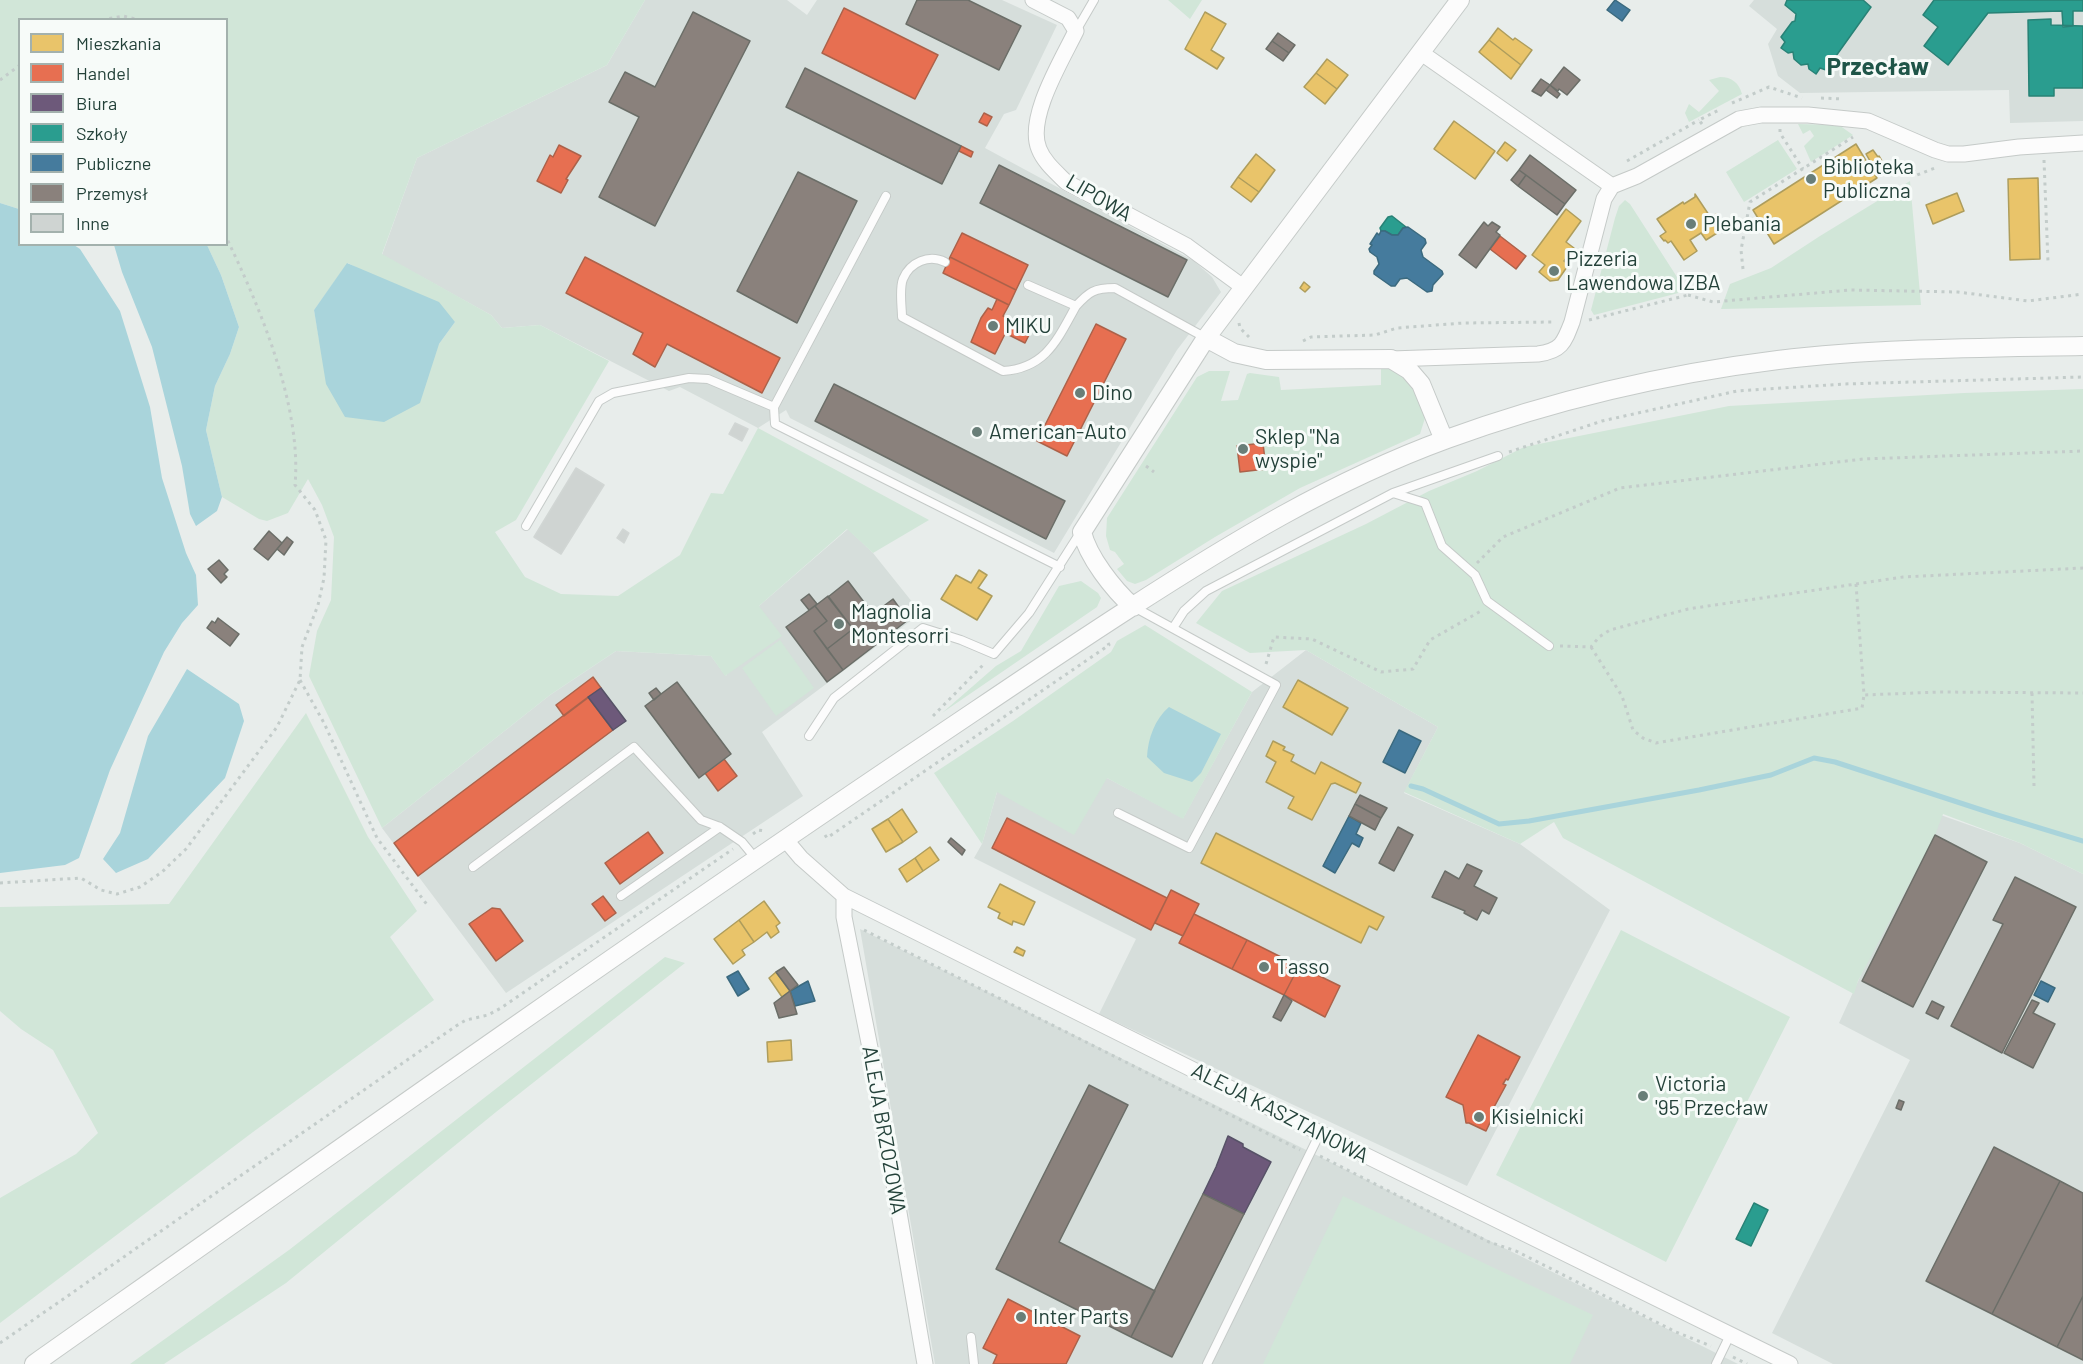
<!DOCTYPE html>
<html>
<head>
<meta charset="utf-8">
<style>
  body { margin:0 }
  #map { position:relative; width:2083px; height:1364px; overflow:hidden; background:#e8edeb; font-family:Barlow,sans-serif }
  canvas { display:block }
  .legend { position:absolute; left:18px; top:18px; width:210px; height:228px; box-sizing:border-box; background:#f7fbf9; border:2px solid #a3b1ad; margin:0; padding:8px 10px; list-style:none; font-size:18px; color:#24423a }
  .legend li { display:flex; align-items:center; gap:12px; height:30px }
  .legend b { width:30px; border:2px solid #a3b1ad }
</style>
</head>
<body>
<div id="map">
<canvas width="2083" height="1364"></canvas>
<ul class="legend">
<li><b style="height:16px;background:#e9c46a"></b>Mieszkania</li>
<li><b style="height:16px;background:#e76f51"></b>Handel</li>
<li><b style="height:16px;background:#6d597a"></b>Biura</li>
<li><b style="height:16px;background:#2a9d8f"></b>Szkoły</li>
<li><b style="height:16px;background:#457b9d"></b>Publiczne</li>
<li><b style="height:16px;background:#8a817c"></b>Przemysł</li>
<li><b style="height:16px;background:#cfd4d2"></b>Inne</li>
</ul>
</div>
<script>
const ctx = document.querySelector('canvas').getContext('2d');
ctx.lineJoin = 'round';
function paint(path, color) {
  ctx.fillStyle = color;
  ctx.fill(path, 'evenodd');
}
function stroke(path, color, width, dash) {
  ctx.strokeStyle = color;
  ctx.lineWidth = width;
  ctx.lineCap = dash ? 'butt' : 'round';
  ctx.setLineDash(dash || []);
  ctx.stroke(path);
}
function write(font, color, halo, rows, align = 'center') {
  ctx.font = font + ' Barlow,sans-serif';
  ctx.lineWidth = 6;
  ctx.setLineDash([]);
  ctx.textBaseline = 'middle';
  ctx.strokeStyle = halo;
  ctx.fillStyle = color;
  for (const [text, x, y, turn = 0] of rows) {
    ctx.save();
    ctx.translate(x, y);
    ctx.rotate((+turn || 0) * Math.PI / 180);
    ctx.textAlign = isNaN(turn) ? turn : align;
    if (halo) ctx.strokeText(text, 0, 0);
    ctx.fillText(text, 0, 0);
    ctx.restore();
  }
}
paint(new Path2D(`
  M645 0H787L807 15 817 0H1002L1057 25 1016 110 1004 114 985 148 1194 261 1212 277 1221 292 1177 350 1054 553 790 418 786 410 758 428 680 387 669 391 540 325 502 328 491 315 382 255 417 158 607 65Z
  M1754 0H2083V121L2010 123 2009 90 1800 93 1778 76 1768 44 1777 29 1749 6Z
  M848 529 873 553 921 613 762 732 803 796 506 993 382 828 550 695 616 651 711 656 726 676 759 606Z
  M1306 650 1438 727 1404 793 1520 844 1610 910 1467 1186 1099 1014 1136 939 974 858 982 844 997 792 1107 778 1183 818 1252 692Z
  M1935 813 2020 843 2083 874V1364H1833L1772 1333 1910 1060 1839 1023Z
  M860 929 1702 1346 1738 1364H935Z`), '#d6dedb');
paint(new Path2D(`
  M0 0H645L607 65 417 158 382 254 491 315 502 328 540 325 609 361 516 520 495 532 525 577 561 594 618 596 680 555 711 493 723 494 758 428 929 520 873 553 847 529 759 606 782 636 725 676 711 656 616 651 550 695 382 828 309 676 317 631 331 600 334 537 322 505 308 479 288 513 267 521 259 519 222 497 206 430 215 386 230 354 239 327 221 275 207 245 226 244V20H20L19 209 0 203ZM348 263 455 322 439 344 319 339 314 310Z
  M1168 0H1202L1190 19Z
  M1720 77C1732 77 1739 83 1742 94L1689 122 1685 113 1689 104 1699 112 1719 91 1709 80Z
  M1798 124 1839 125 1853 135 1811 162 1804 146 1814 136 1810 130 1803 134Z
  M1778 140 1797 169 1744 202 1726 172Z
  M1910 181 1921 305 1721 309 1730 284 1771 268 1820 236Z
  M1625 200 1630 204 1686 291 1594 315 1591 310 1615 218 1619 206Z
  M1381 367H1390L1406 379 1415 391 1425 418 1420 434 1300 488 1215 537 1146 580 1135 584 1127 581 1117 569 1124 564 1115 552 1110 550 1106 536 1107 518 1197 377 1209 371H1230L1221 401 1238 400 1247 374 1250 373 1279 377 1281 390 1381 385Z
  M2083 389V874L2020 843 1943 814 1935 835 1858 981 1854 994 1563 838 1554 822 1520 844 1404 792 1438 727 1306 650 1250 653 1196 623 1222 591 1366 524 1429 491 1477 471 1524 447 1729 406 1964 393Z
  M1081 581 1098 593 1101 598 1097 607 942 713 996 666 1021 651 1059 586Z
  M1145 625 1252 692 1183 819 1107 778 1074 835 997 792 982 844 934 773 1013 721 1111 652 1117 641Z
  M780 640 814 688 776 716 742 668Z
  M306 713 368 837 417 911 390 937 434 1000 253 1132 0 1323V1198L76 1154 98 1133 53 1050 21 1029 0 1011V907L169 904Z
  M1621 930 1790 1017 1666 1262 1496 1175Z
  M665 957 685 963 496 1112 286 1283 164 1364H130L289 1250Z
  M1343 1196 1593 1315 1570 1364H1263Z`), '#d1e6d8');
paint(new Path2D(`
  M0 203 19 209 20 244 74 245 80 249 120 311 150 407 162 478 186 553 196 575 198 605 182 623 164 652 110 770 79 858 65 865 0 873Z
  M114 245H207L221 275 239 327 230 354 215 386 206 430 222 497 217 511 196 526 190 514 182 466 152 347 122 272Z
  M347 263 439 302 455 322 439 344 420 403 384 422 345 417 326 384 314 310Z
  M187 669 239 704 244 721 225 778 148 859 116 873 103 859 120 833 148 736Z
  M1169 707 1221 734 1201 773 1192 782 1164 773 1147 757C1148 738 1155 719 1169 707Z`), '#a9d4db');
const homes = new Path2D(`
  M1205 12 1226 24 1211 50 1224 58 1217 69 1185 49Z
  M1498 28 1513 40 1515 38 1532 50 1521 65 1489 40Z
  M1489 40 1521 65 1511 79 1479 52Z
  M1327 59 1348 75 1337 89 1316 73Z
  M1316 73 1337 89 1325 104 1304 87Z
  M1454 121 1495 151 1475 179 1434 149Z
  M1505 142 1516 150 1507 161 1497 153Z
  M1856 144 1868 164 1870 161 1866 154 1873 150 1878 157 1879 156 1886 168 1875 175 1877 178 1774 244 1753 210Z
  M1256 154 1275 170 1259 192 1238 177Z
  M1238 177 1259 192 1251 202 1231 187Z
  M2038 178 2040 259 2010 260 2008 179Z
  M1957 193 1964 211 1933 224 1926 205Z
  M1695 194 1711 218 1716 214 1725 228 1706 240 1701 233 1690 240 1697 251 1684 260 1671 241 1668 243 1665 240 1664 241 1660 236 1666 232 1657 219 1683 202 1684 204 1695 197Z
  M1566 209 1581 221 1566 242 1574 248 1564 261 1569 264 1558 280 1550 281 1539 272 1545 265 1532 255Z
  M1304 282 1310 287 1305 292 1300 288Z
  M979 570 987 575 978 588 992 596 977 620 941 599 956 575 971 583Z
  M1298 680 1348 708 1332 735 1283 707Z
  M1273 741 1285 747 1283 750 1294 755 1291 761 1315 774 1321 762 1361 783 1356 793 1335 783 1331 784 1312 820 1288 808 1294 797 1266 782 1276 762 1266 756Z
  M902 809 917 832 903 842 888 819Z
  M888 819 903 842 886 852 872 829Z
  M1216 833 1384 917 1377 930 1369 926 1361 943 1201 863Z
  M930 847 939 860 923 871 915 858Z
  M915 858 923 871 907 882 899 869Z
  M1000 884 1035 902 1024 925 1013 921 1012 925 998 918 1000 913 988 907Z
  M764 901 780 923 776 926 779 932 771 938 767 932 754 942 739 920Z
  M739 920 754 942 742 950 745 955 733 964 714 939Z
  M1017 947 1025 951 1023 956 1014 952Z
  M776 972 790 991 782 997 769 978Z
  M791 1040 792 1060 768 1062 767 1042Z`);
paint(homes, '#e9c46a');
stroke(homes, '#ae9d5c', 1.5);
const shops = new Path2D(`
  M844 8 938 55 915 99 822 53Z
  M984 113 992 117 987 126 979 122Z
  M559 145 581 156 566 179 568 180 561 193 537 181 550 155 553 157Z
  M961 146 973 152 971 157 959 151Z
  M962 233 1028 265 1016 290 950 257Z
  M1500 236 1526 256 1516 269 1490 249Z
  M585 257 780 358 762 393 667 344 655 367 633 354 643 333 566 293Z
  M950 257 1016 290 1009 305 943 273Z
  M997 299 1009 305 1003 316 1012 320 995 354 971 342 981 318 988 308 992 310Z
  M1011 321 1031 331 1025 343 1007 334Z
  M1096 324 1126 339 1067 456 1037 441Z
  M1263 443 1266 469 1240 472 1237 446Z
  M593 677 601 688 564 716 556 705Z
  M588 697 613 730 418 876 394 843Z
  M724 759 737 776 718 791 705 773Z
  M1007 818 1167 898 1151 930 992 848Z
  M648 832 663 853 620 884 605 863Z
  M1171 890 1199 904 1183 936 1155 923Z
  M603 896 616 913 605 921 592 904Z
  M492 908 500 909 523 941 496 961 469 924Z
  M1194 914 1247 940 1232 969 1179 943Z
  M1247 940 1299 966 1284 995 1232 969Z
  M1299 966 1340 986 1325 1017 1284 995Z
  M1478 1035 1520 1057 1508 1080 1506 1079 1503 1084 1506 1085 1493 1109 1496 1110 1486 1131 1469 1123H1466L1463 1105 1446 1097Z
  M1008 1299 1080 1336 1066 1364H993L997 1355 983 1348Z`);
paint(shops, '#e76f51');
stroke(shops, '#ac624a', 1.5);
const offices = new Path2D(`
  M601 688 626 721 613 730 588 697Z
  M1228 1136 1243 1144V1147L1271 1162 1244 1214 1203 1194 1216 1167Z`);
paint(offices, '#6d597a');
stroke(offices, '#575267', 1.5);
const schools = new Path2D(`
  M1787 0H1863L1871 7 1826 70 1820 68 1816 74 1809 69 1808 64 1801 65 1794 59 1793 52 1788 53 1781 48 1785 42 1781 37 1792 22 1795 21 1796 14 1785 5Z
  M1934 0H2083V11H2073V26L2063 27 2062 11 1988 13 1948 65 1924 46 1938 27 1923 15Z
  M2051 19V25L2083 26V88H2054V96H2029L2028 20Z
  M1392 216 1406 227 1403 228 1398 235H1392L1385 231H1381L1380 228 1388 217Z
  M1754 1203 1768 1210 1751 1246 1736 1239Z`);
paint(schools, '#2a9d8f');
stroke(schools, '#288276', 1.5);
const public = new Path2D(`
  M1615 0 1630 10 1622 21 1607 10Z
  M1408 227 1425 239 1426 243 1421 250 1423 257 1442 271 1443 274 1433 285 1432 291 1427 292 1407 278 1400 279 1395 286H1391L1374 274V271L1379 264 1377 257 1370 252 1369 249 1372 245 1370 244 1377 233 1379 235 1381 231H1385L1392 235H1398L1403 228Z
  M1399 730 1421 741 1405 773 1383 762Z
  M1349 816 1361 823 1356 834 1363 838 1359 847 1352 843 1335 873 1323 866Z
  M738 971 749 989 738 996 727 977Z
  M808 981 815 1001 795 1006 790 991Z
  M2041 981 2055 988 2048 1002 2034 995Z`);
paint(public, '#457b9d');
stroke(public, '#3b6a7f', 1.5);
const industry = new Path2D(`
  M917 0H968L1021 26 999 70 906 24Z
  M693 12 750 41 655 226 599 197 639 117 609 102 625 72 655 87Z
  M1278 33 1295 45 1289 53 1272 41Z
  M1272 41 1289 53 1283 61 1266 49Z
  M1564 67 1580 80 1567 95 1559 89 1558 91 1550 85Z
  M805 68 961 146 942 184 786 107Z
  M1541 79 1550 85 1541 96 1532 91Z
  M1550 85 1560 94 1557 98 1546 90Z
  M1530 155 1576 190 1565 204 1519 170Z
  M999 165 1187 260 1168 297 980 203Z
  M1519 170 1526 175 1518 186 1511 180Z
  M798 172 857 201 797 323 737 291Z
  M1526 175 1565 204 1557 215 1518 186Z
  M1484 222 1488 226 1492 222 1500 227 1496 232 1500 235 1476 268 1459 255Z
  M834 384 1065 501 1046 539 815 421Z
  M269 531 282 543 268 560 254 549Z
  M287 537 293 542 284 555 277 549Z
  M219 560 228 570 224 574 227 577 221 583 208 569Z
  M848 581 873 614 893 599 908 620 843 670 827 649 853 629 828 597Z
  M809 594 817 604 809 610 801 600Z
  M828 596 853 629 827 649 814 631 827 621 815 606Z
  M815 606 827 621 814 631 843 670 827 682 786 627Z
  M218 618 239 634 230 646 207 628 212 621 215 623Z
  M677 682 731 754 699 778 645 706Z
  M656 688 661 694 654 700 649 693Z
  M1360 795 1387 808 1381 818 1355 804Z
  M1355 804 1381 818 1375 830 1349 816Z
  M1398 827 1413 835 1394 871 1379 863Z
  M1935 835 1987 862 1913 1007 1862 981Z
  M951 838 965 850 962 855 948 842Z
  M1467 864 1482 871 1474 886 1497 898 1489 914 1482 910 1477 920 1464 913 1465 911 1432 897 1445 871 1459 879Z
  M2015 877 2076 907 2002 1053 1951 1026 2003 924 1993 920Z
  M784 967 798 985 790 991 776 972Z
  M790 991 797 1014 779 1018 774 1003Z
  M1284 995 1292 1001 1281 1021 1273 1017Z
  M2032 1000 2039 1003 2033 1013 2055 1024 2033 1068 2004 1053Z
  M1932 1001 1944 1007 1938 1019 1926 1013Z
  M1089 1085 1128 1105 1059 1242 1155 1291 1131 1337 996 1269Z
  M1899 1100 1904 1102 1901 1110 1896 1108Z
  M1994 1147 2060 1181 1992 1314 1926 1281Z
  M2060 1181 2083 1193V1296L2057 1347 1992 1314Z
  M1203 1194 1244 1214 1172 1357 1131 1337Z
  M2083 1296V1360L2057 1347Z`);
paint(industry, '#8a817c');
stroke(industry, '#6b6e68', 1.5);
stroke(new Path2D(`
  M1411 786 1423 789 1499 824 1529 821 1699 790 1771 775 1814 758 1835 762 1994 814 2083 841`), '#a9d4db', 5);
const building = new Path2D(`
  M735 423 748 429 742 441 729 434Z
  M576 468 604 485 561 554 534 537Z
  M623 529 629 533 624 543 617 538Z`);
paint(building, '#cfd4d2');
stroke(building, '#d1d6d4', 1.5);
const service = new Path2D(`
  M1076 31 1094 0
  M886 196 774 407 775 424 1060 567
  M945 262C929 254 910 262 903 279 899 289 902 307 902 317L1003 371C1046 368 1057 340 1076 306
  M1028 285 1076 306C1089 292 1094 288 1115 288L1206 338
  M1393 493 1498 456
  M526 526 599 401 613 393 689 378 708 379 774 407
  M1173 628 1184 611 1206 591 1393 493 1425 503 1442 546 1475 575 1487 601 1549 646
  M809 736 834 698 923 628 961 640 994 654 1029 613 1080 533
  M1118 813 1189 848 1276 685 1134 607
  M473 867 634 747 701 820 720 827 742 842 756 859
  M621 896 720 827
  M971 1337 974 1364
  M1207 1364 1320 1133
  M1716 1364 1730 1335`);
const minor = new Path2D(`
  M1033 0 1068 18 1076 31C1062 60 1026 118 1039 149 1044 162 1056 172 1066 182L1187 246 1243 287
  M1420 52 1612 186
  M1391 359 1538 354C1561 351 1564 343 1572 322L1604 199 1612 186 1637 176 1739 119 1761 115H1808L1868 121 1935 150 1948 154H1964L2019 147 2083 143
  M785 839 801 858 844 896 1320 1133 1790 1364
  M844 896V917L875 1073 925 1364`);
const tertiary = new Path2D(`
  M1206 338 1234 353 1266 360 1391 359 1409 370 1421 384 1444 440
  M1133 607C1113 589 1088 557 1082 532L1206 338 1460 0
  M34 1364C322 1161 610 957 902 760 977 710 1051 659 1127 610 1229 544 1332 481 1447 439 1554 400 1665 374 1778 360 1879 348 1981 348 2083 346`);
stroke(service, '#c5cac8', 10);
stroke(minor, '#c5cac8', 17);
stroke(tertiary, '#c5cac8', 20);
stroke(new Path2D(`
  M102 20 123 16 140 20
  M0 80 20 65
  M1821 98 1843 99
  M1732 103 1769 87 1802 98
  M1702 124 1699 120 1719 110
  M1780 129V133L1803 169
  M2044 160 2048 262
  M1627 161 1699 120
  M1913 169 1917 175 1935 168
  M1743 269 1741 250 1750 202 1853 137
  M1688 295 1713 302 1850 290 1958 292 2028 301 2083 294
  M1589 320 1688 295 1692 286
  M1239 323 1240 328 1249 337
  M1303 341 1311 337 1375 335 1397 328 1463 323 1555 322
  M1509 452 1602 421 1737 391 1844 384 2083 377
  M1146 466 1154 472
  M1477 563 1503 537 1620 488 1863 459 2083 451
  M1856 584 1864 695 1939 692 2083 693
  M1560 646 1591 647 1599 637 1610 630 1688 609 1903 577 2083 568
  M1591 647 1622 696 1633 730 1643 738 1656 743 1862 708 1864 695
  M1266 664 1274 637 1312 639 1381 672 1413 669 1430 640 1481 611
  M300 680 324 723 377 838 428 906
  M2032 693 2034 786
  M933 716 985 663
  M753 834 758 830 765 831
  M825 835 827 838 1109 645 1108 643
  M0 883 81 878 101 890 117 894 140 887 162 872 186 849 277 727 300 680 302 647 318 605 324 578 326 540 315 510 295 485C302 407 260 307 226 237
  M864 930 1300 1150
  M1320 1156 1489 1242 1516 1251 1676 1332 1711 1346
  M0 1343 456 1026 466 1020 488 1015 501 1008 733 849
  M1733 1357 1747 1364`), '#c3ccca', 3, [3, 4.5]);
stroke(service, '#fcfcfc', 8);
stroke(minor, '#fcfcfc', 15);
stroke(tertiary, '#fcfcfc', 18);
for (const [x, y, r, color] of [
  [1811,179,6,"#697e78"],
  [1691,224,6,"#697e78"],
  [1554,271,6,"#697e78"],
  [993,326,6,"#697e78"],
  [1080,393,6,"#697e78"],
  [977,432,6,"#697e78"],
  [1243,449,6,"#697e78"],
  [839,624,6,"#697e78"],
  [1264,967,6,"#697e78"],
  [1643,1096,6,"#697e78"],
  [1479,1117,6,"#697e78"],
  [1021,1317,6,"#697e78"]
]) {
  const dot = new Path2D();
  dot.arc(x, y, r, 0, 2 * Math.PI);
  ctx.fillStyle = color;
  ctx.fill(dot);
  stroke(dot, '#f7fbf9', 2);
}
write('21px', '#24423a', '#f7fbf9', [
  ["Biblioteka",1823,167],
  ["Publiczna",1823,191],
  ["Plebania",1703,224],
  ["Pizzeria",1566,259],
  ["Lawendowa IZBA",1566,283],
  ["MIKU",1005,326],
  ["Dino",1092,393],
  ["American-Auto",989,432],
  ["Sklep \"Na",1255,437],
  ["wyspie\"",1255,461],
  ["Magnolia",851,612],
  ["Montesorri",851,636],
  ["Tasso",1276,967],
  ["Victoria",1655,1084],
  ["'95 Przecław",1655,1108],
  ["Kisielnicki",1491,1117],
  ["Inter Parts",1033,1317]
], 'left');
write('21px', '#24423a', '#f7fbf9', [
  ["LIPOWA",1099,198,30],
  ["ALEJA KASZTANOWA",1280,1113,27],
  ["ALEJA BRZOZOWA",884,1130,80]
]);
write('bold 24px', '#1f5548', '#f7fbf9', [
  ["Przecław",1878,67]
]);
</script>
</body>
</html>
